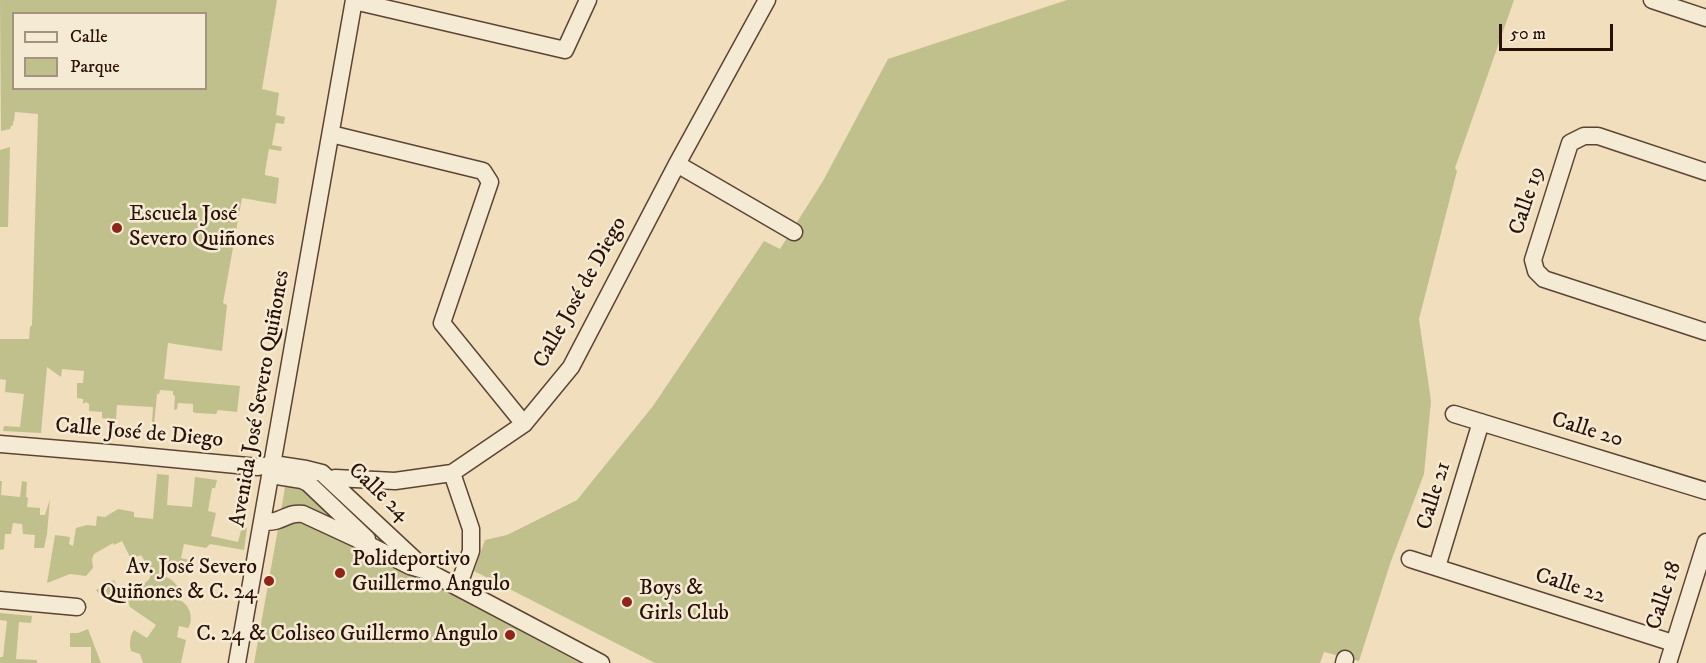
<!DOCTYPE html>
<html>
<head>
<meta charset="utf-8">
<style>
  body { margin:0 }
  #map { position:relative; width:1706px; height:663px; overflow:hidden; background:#f0debc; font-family:"IM FELL DW Pica",serif }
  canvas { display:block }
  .legend { position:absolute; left:12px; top:12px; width:195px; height:78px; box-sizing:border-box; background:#f5ead3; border:2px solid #a49381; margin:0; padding:8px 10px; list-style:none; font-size:18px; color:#2a1006 }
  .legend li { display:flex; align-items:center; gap:12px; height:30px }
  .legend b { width:30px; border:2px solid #a49381 }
  .scale { position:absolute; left:1499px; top:24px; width:114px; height:27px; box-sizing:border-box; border:3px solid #2a1006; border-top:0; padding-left:8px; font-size:18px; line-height:21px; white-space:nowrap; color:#2a1006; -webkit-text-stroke:4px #f5ead3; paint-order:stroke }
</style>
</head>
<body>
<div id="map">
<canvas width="1706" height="663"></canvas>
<ul class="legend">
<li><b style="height:8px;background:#f5ead3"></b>Calle</li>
<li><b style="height:16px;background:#c0c08d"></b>Parque</li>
</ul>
<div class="scale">50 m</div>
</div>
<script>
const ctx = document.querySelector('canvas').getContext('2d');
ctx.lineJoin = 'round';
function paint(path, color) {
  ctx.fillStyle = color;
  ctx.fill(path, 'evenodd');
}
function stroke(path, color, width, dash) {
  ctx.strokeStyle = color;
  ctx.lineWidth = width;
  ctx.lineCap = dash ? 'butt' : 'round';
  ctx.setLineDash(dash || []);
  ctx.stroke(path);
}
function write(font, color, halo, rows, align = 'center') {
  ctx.font = font + ' "IM FELL DW Pica",serif';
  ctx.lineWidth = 5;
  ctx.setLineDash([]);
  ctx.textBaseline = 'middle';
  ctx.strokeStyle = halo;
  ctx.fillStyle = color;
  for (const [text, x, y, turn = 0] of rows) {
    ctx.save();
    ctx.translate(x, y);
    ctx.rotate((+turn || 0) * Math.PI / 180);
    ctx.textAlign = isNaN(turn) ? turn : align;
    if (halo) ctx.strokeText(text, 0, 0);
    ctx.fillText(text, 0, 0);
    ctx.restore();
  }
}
paint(new Path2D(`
  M0 0H277L262 89 279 93 276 115 285 117 284 124 276 123 272 145 282 147 281 151 269 149 265 172V175L279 178 276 204 242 198 223 303 227 305 222 351 168 343 164 379 240 386 237 412 218 410 216 414 196 413 193 412V404L178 403 177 409 174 410 175 396 173 395V391L160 390 159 394H157L153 437H151L153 407 117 405 115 435 114 438 107 437 108 419 102 418V412L89 411V404L86 402 83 404V399L77 398V383H83L84 371 62 369 61 377 47 367 41 433 3 431 4 426 20 427 24 394 5 392 6 380 0 379V339H29L30 327 32 325 38 114 15 112 14 121 13 122V125L11 126 10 129 1 131ZM14 14H206V88H14Z
  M1067 0H1514L1455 168 1457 171 1419 319 1431 401 1424 474 1390 564 1359 661 1324 652 1320 663H655L474 571 485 540 507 535 577 500 653 406 764 241 780 249 823 181 888 59Z
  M10 147 8 227H0V150Z
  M157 474 169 475 167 505 192 507 195 477 217 480 215 488H212L208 511 216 513 211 536 238 542 242 527 247 528 244 550 210 544 206 548 184 544 181 558 190 560 189 564 183 565 180 573H170L164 576C176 581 180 587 181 601 190 605 194 620 188 628L179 626 177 637 186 640 181 663H143L140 654 131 651C129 644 130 635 134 630L147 638 156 625 130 607 127 599 99 594 96 590 114 580 120 592 128 593C135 586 144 586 150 578V570L141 555 131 559 122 541 114 545 113 543 94 554 92 559 93 568 86 576 70 574 47 583 55 535 70 537 69 544 73 546 76 528 87 525 96 526 97 516 105 517 118 509 134 512V517L153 519Z
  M0 481H2L1 495 20 497 22 481 27 482 26 497 28 498 27 507 40 508V515H45L50 499 47 534 44 548H34L35 535 23 534 22 524 13 523 11 534H5L4 549 0 550Z
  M287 485 299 486 348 526 281 511 285 487Z
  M292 519 341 535 580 663H254L278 529Z
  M0 613 32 616 31 623 19 622 16 659 37 660V663H0V657H3L7 621 0 620Z
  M88 629 101 663H91V647H70V633H78Z`), '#c0c08d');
const minor = new Path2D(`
  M1652 0 1706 18
  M354 1 565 50 588 0
  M331 134 483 171 490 182 442 323 524 424
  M677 164 794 232
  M1706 172 1598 136H1584L1570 143 1533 260 1536 271 1544 279 1706 332
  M1454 414 1706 491
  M0 444 121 454 258 467 273 464 306 469 322 473 427 571 601 663
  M452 473 471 529V551L458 587
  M271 475 302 480 308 483 367 539
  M335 478 395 481 452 473 524 424 571 367 677 164 767 0
  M262 522C267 522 273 522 278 520 289 516 291 513 303 514L357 539 410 566 424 570
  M1410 559 1673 643
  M1437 567 1481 422
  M0 600 77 607
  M237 663 354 0
  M1344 663 1345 659
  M1668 663 1706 542`);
stroke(minor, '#5c4434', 19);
stroke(minor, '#f5ead3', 16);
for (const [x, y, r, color] of [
  [117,228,6,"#8f2418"],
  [340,573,6,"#8f2418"],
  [269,581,6,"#8f2418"],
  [627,602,6,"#8f2418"],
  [510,635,6,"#8f2418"]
]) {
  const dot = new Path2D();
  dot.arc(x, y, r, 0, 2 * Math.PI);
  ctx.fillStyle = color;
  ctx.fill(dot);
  stroke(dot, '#f5ead3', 2);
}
write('22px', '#2a1006', '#f5ead3', [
  ["Calle 19",1528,201,-72],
  ["Calle José de Diego",581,293,-61],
  ["Avenida José Severo Quiñones",261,399,-80],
  ["Calle 20",1587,431,17],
  ["Calle José de Diego",139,434,5],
  ["Calle 24",378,493,43],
  ["Calle 21",1435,496,-73],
  ["Calle 22",1570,587,18],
  ["Calle 18",1665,596,-72]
]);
write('22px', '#2a1006', '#f5ead3', [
  ["Escuela José",129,215],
  ["Severo Quiñones",129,240],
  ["Polideportivo",352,560],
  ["Guillermo Angulo",352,585],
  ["Av. José Severo",257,568,"right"],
  ["Quiñones & C. 24",257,593,"right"],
  ["Boys &",639,589],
  ["Girls Club",639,614],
  ["C. 24 & Coliseo Guillermo Angulo",498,635,"right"]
], 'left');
</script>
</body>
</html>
